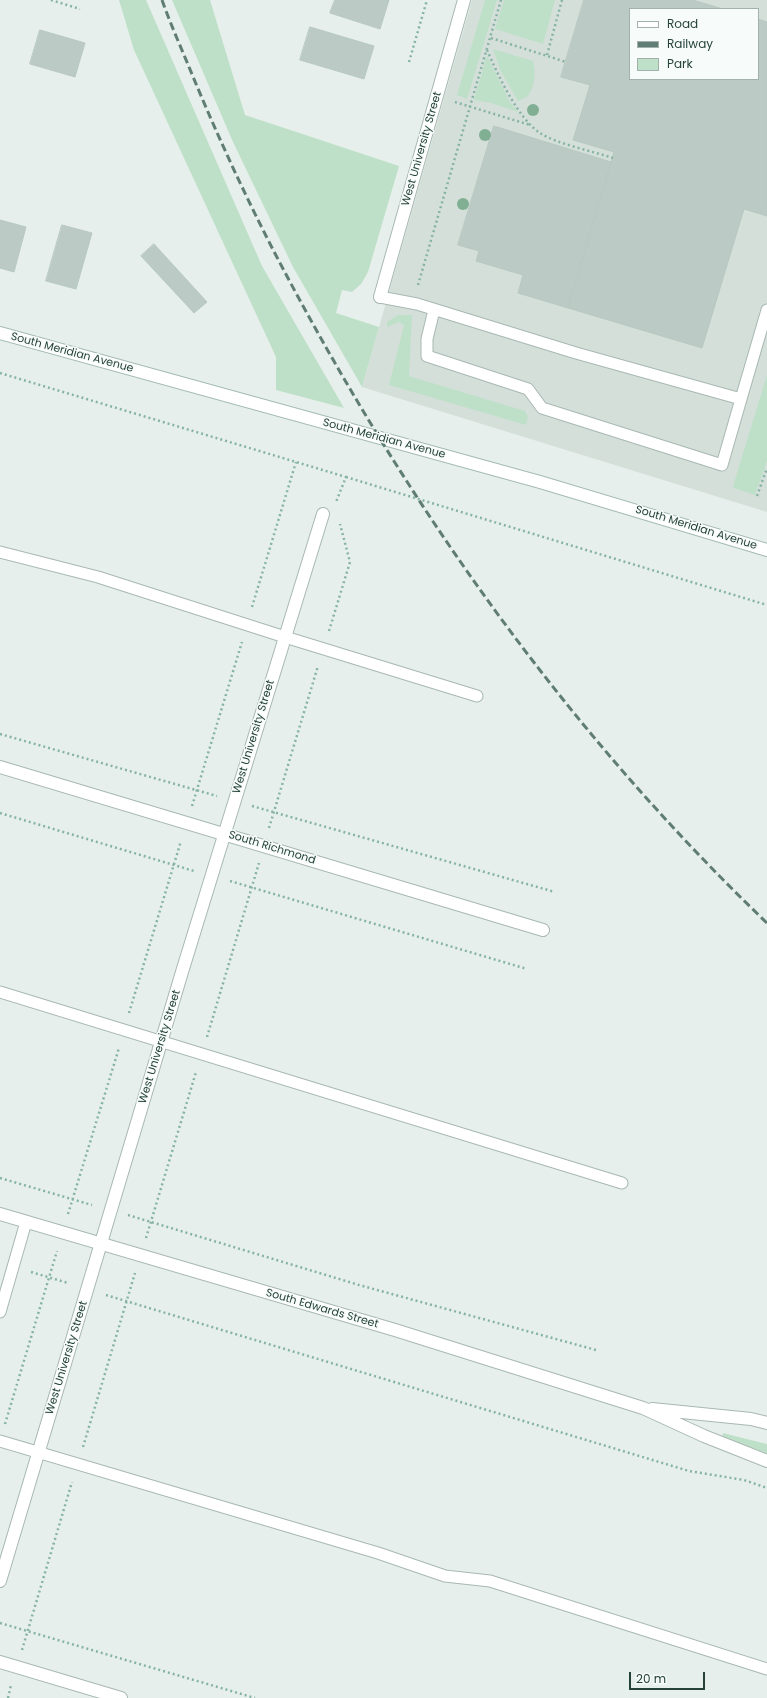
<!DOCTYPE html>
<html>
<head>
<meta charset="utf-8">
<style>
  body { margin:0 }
  #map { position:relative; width:767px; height:1698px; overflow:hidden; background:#e6efeb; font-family:Poppins,sans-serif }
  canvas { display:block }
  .legend { position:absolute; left:629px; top:8px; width:130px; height:72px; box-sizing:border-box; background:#f7fbf9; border:1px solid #a3b1ad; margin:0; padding:5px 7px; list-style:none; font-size:12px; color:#24423a }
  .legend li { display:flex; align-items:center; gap:8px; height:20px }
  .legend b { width:20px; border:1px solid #a3b1ad }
  .scale { position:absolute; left:629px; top:1672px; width:76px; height:18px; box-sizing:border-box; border:2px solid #24423a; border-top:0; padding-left:5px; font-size:12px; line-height:14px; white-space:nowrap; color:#24423a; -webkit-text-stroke:3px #f7fbf9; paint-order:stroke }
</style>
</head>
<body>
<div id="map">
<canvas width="767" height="1698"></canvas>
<ul class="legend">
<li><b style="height:5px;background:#fff"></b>Road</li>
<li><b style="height:5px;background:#5f7d75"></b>Railway</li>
<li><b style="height:11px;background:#bfe0c8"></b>Park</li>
</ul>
<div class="scale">20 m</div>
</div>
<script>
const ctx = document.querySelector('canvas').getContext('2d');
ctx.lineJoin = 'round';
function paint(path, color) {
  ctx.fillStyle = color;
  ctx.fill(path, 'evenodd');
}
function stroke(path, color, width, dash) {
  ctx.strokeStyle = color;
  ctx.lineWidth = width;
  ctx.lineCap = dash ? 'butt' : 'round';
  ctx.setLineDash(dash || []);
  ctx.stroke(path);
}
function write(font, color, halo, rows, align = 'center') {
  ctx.font = font + ' Poppins,sans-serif';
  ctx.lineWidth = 3;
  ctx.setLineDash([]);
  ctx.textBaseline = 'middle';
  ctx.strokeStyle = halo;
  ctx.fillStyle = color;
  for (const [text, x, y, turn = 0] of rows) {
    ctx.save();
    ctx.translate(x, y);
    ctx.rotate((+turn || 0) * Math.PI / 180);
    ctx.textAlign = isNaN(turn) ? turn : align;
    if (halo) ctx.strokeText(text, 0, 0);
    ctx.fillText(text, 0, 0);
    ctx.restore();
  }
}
paint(new Path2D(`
  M472 0H767V512L362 387ZM630 9H758V79H630Z`), '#d4dfda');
paint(new Path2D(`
  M119 0H146L262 266 344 408 276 390V357L134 50Z
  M172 0H210L245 115 399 166 368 272 361 284 352 292 342 290 336 313 379 327 362 387 293 267 233 142Z
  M485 0H497L467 99 457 95Z
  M504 0H555L543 44 495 29Z
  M493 49 533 61C536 74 535 87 527 97L518 101 500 70Z
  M487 56 510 102 518 112 491 103 474 100 486 58Z
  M398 315H412L409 376 525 411 528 417 526 425 389 385 404 325 399 322 387 327V322Z
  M767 375V461L755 495 734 488 733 486Z
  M723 1433 767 1444V1454L722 1438Z`), '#bfe0c8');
const building = new Path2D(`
  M335 0H389L380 29 330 13Z
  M584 0H693L723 9H630V79H758V19L767 22V216L744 209 702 348 568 308 614 152 573 140 590 85 561 77Z
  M310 27 374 46 364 79 300 60Z
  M40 30 85 43 75 77 30 64Z
  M494 126 611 162 568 308 518 293 523 275 476 261 479 251 458 245Z
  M0 220 26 227 14 272 0 268Z
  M62 225 92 233 76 289 46 281Z
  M154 244 207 302 194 313 141 256Z`);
paint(building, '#bbcac4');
stroke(building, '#b8c9c2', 1);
const service = new Path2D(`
  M380 297 417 304 576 353 741 399 767 310
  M434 310 427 339V356L528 389 542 408 722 465 741 399
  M0 552 98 577 285 637 477 696
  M0 992 622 1183
  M0 1312 26 1222
  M0 1441 378 1553 445 1576 490 1581 767 1669`);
const minor = new Path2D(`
  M380 297 464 0
  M0 767 543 930
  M0 1581 182 972 323 514
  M0 1662 121 1698`);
const tertiary = new Path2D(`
  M0 1214 395 1330 643 1408 704 1436 767 1461
  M652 1409 751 1419 767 1423`);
const secondary = new Path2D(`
  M0 333 540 482 767 550`);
stroke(service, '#a8b8b2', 13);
stroke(minor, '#a8b8b2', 14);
stroke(tertiary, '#a8b8b2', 14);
stroke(secondary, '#a4bbb3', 14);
stroke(new Path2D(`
  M51 0 80 9
  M491 38 566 62
  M487 50C497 73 518 119 540 133 557 144 592 151 613 158
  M547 55 562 0
  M409 62 427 0
  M455 102 530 125
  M418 285 501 0
  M0 373 346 477 336 502
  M346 477 767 605
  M757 496 767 468
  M252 607 296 462
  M329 631 350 562 340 524
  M0 734 217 796
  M192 806 242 642
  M252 806 555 892
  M0 813 194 871
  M269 828 318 666
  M230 881 527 969
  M129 1013 181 841
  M207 1037 259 863
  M0 1178 92 1205
  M68 1214 119 1048
  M128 1215 359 1285 596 1350
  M146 1238 196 1072
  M31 1272 68 1283
  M106 1295 689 1471 744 1480 767 1488
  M5 1424 57 1251
  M83 1447 135 1273
  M0 1623 255 1698
  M22 1650 72 1482
  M8 1698 11 1685`), '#86b3a5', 2.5, [2, 3]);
stroke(service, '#fff', 11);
stroke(minor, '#fff', 12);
stroke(tertiary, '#fff', 12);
stroke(secondary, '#fff', 12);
stroke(new Path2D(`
  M162 0C170 23 180 45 189 67 219 140 252 211 289 280 416 518 572 736 767 923`), '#5f7d75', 3, [8, 4]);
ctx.fillStyle = '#80af93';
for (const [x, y] of [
  [533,110],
  [485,135],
  [463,204]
]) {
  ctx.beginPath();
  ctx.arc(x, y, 6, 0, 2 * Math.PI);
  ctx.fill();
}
write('11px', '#24423a', '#f7fbf9', [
  ["West University Street",422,149,-74],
  ["South Meridian Avenue",72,353,15],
  ["South Meridian Avenue",384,439,15],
  ["South Meridian Avenue",696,528,17],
  ["West University Street",254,737,-73],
  ["South Richmond",272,848,17],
  ["West University Street",160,1047,-73],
  ["South Edwards Street",322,1309,16],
  ["West University Street",67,1358,-73]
]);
</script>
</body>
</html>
